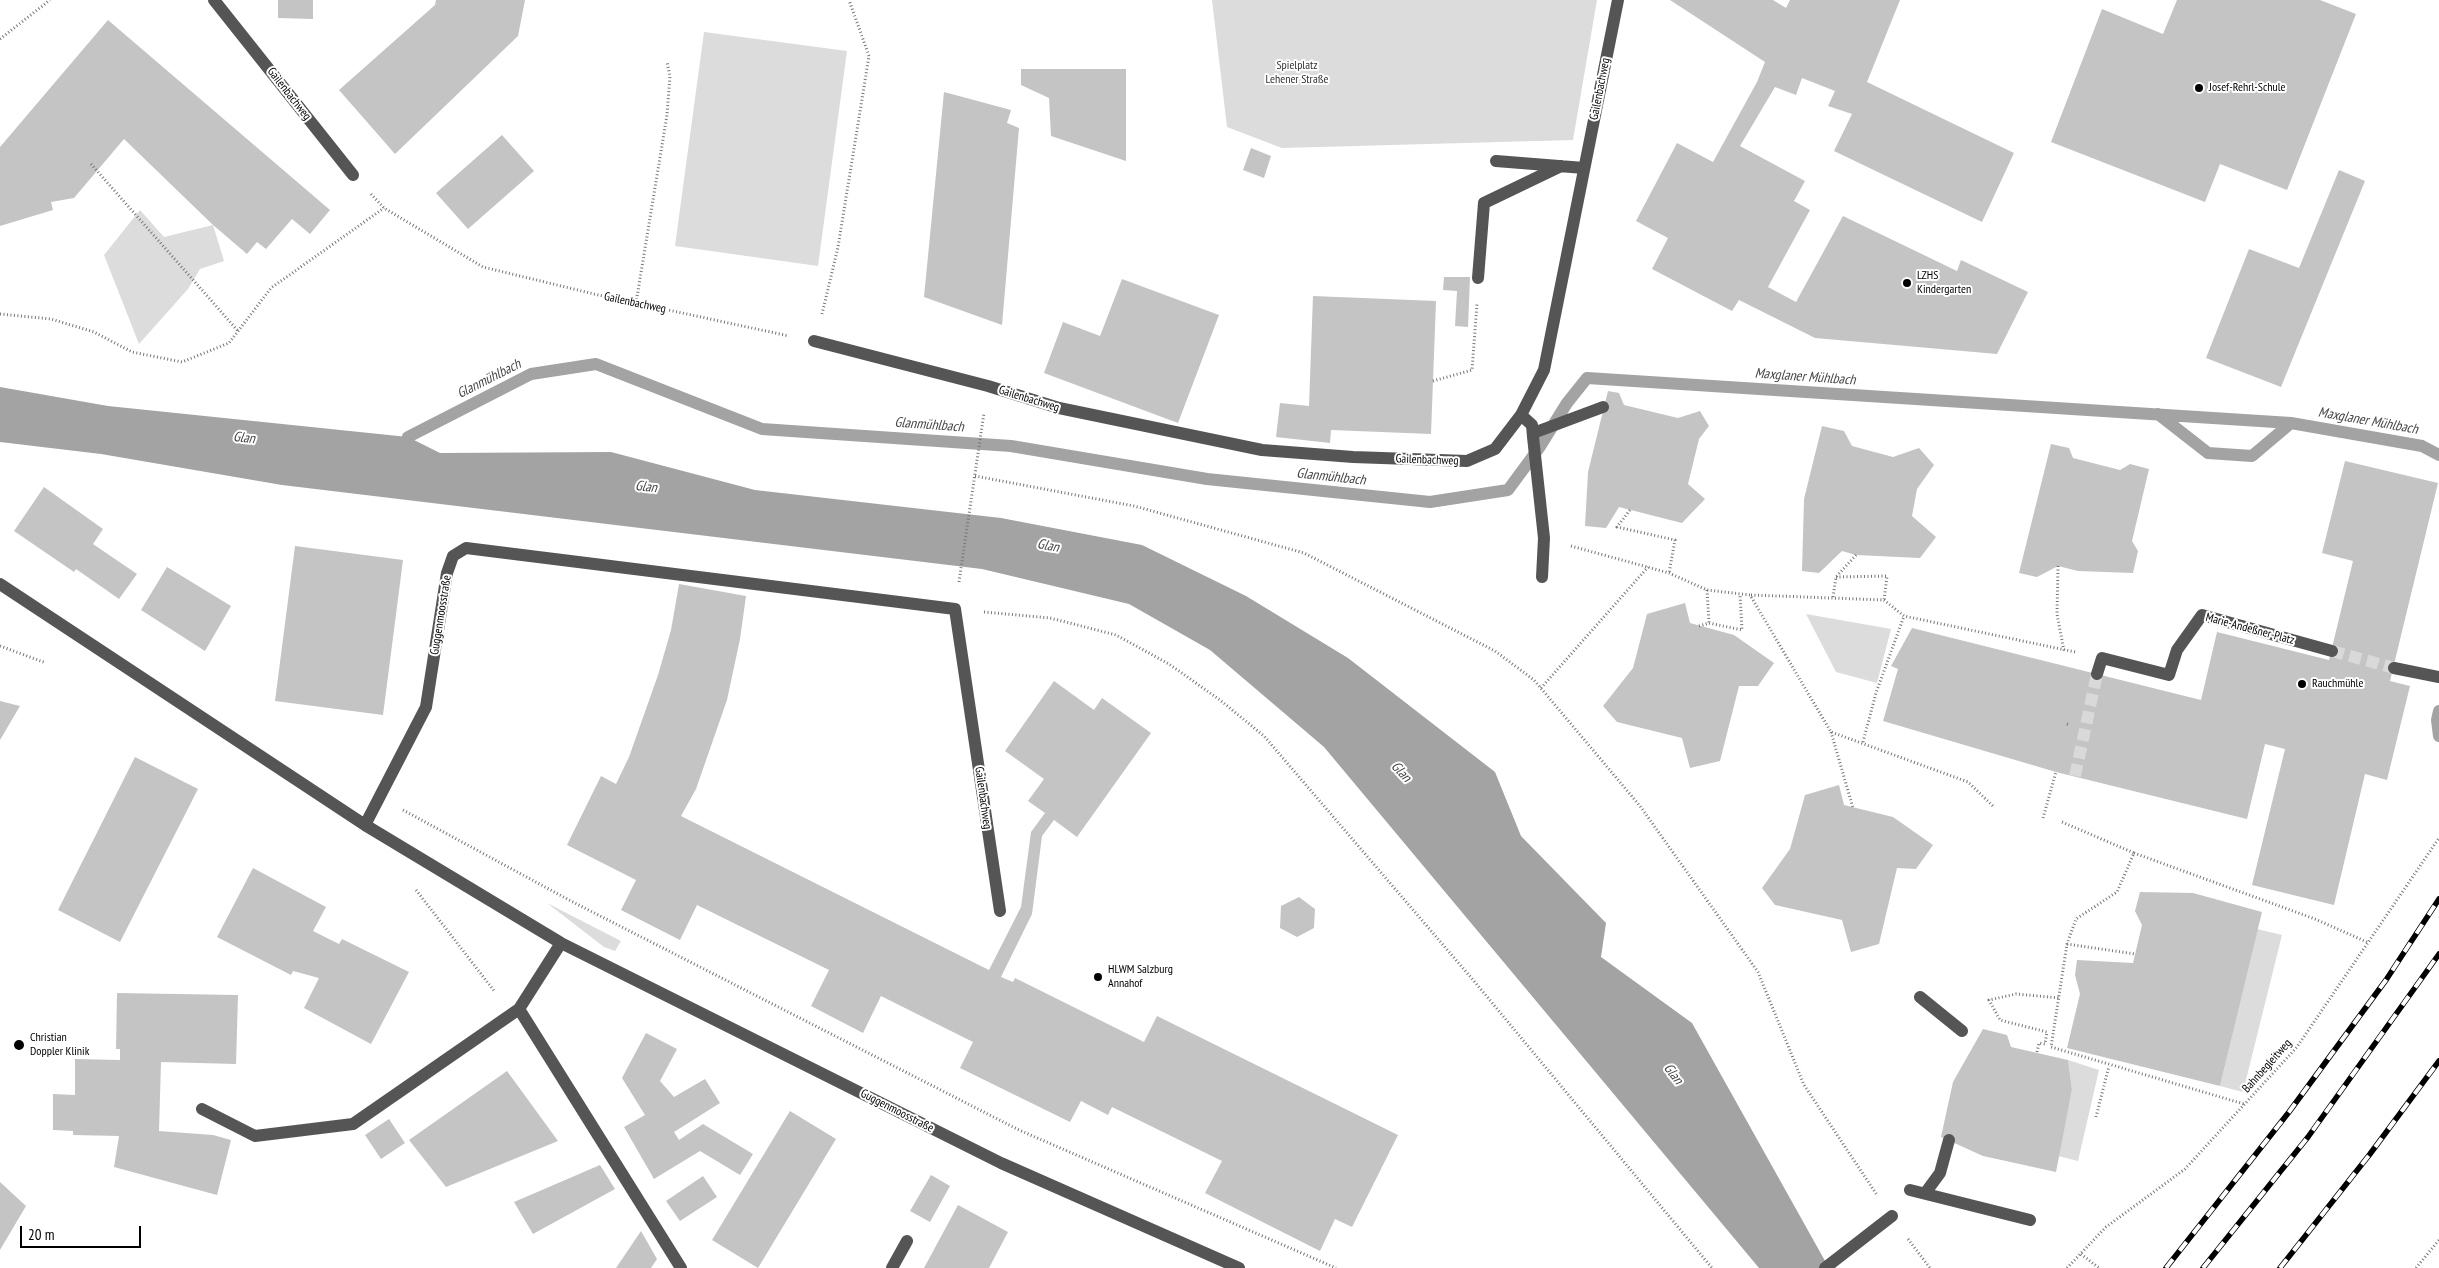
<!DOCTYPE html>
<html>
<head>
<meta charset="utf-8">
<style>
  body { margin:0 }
  #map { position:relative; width:2439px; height:1268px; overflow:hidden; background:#fff; font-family:"PT Sans Narrow",sans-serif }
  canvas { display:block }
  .scale { position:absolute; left:20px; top:1226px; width:121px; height:22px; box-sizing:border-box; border:2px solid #000; border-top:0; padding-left:6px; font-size:15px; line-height:18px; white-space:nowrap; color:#000; -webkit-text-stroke:4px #fff; paint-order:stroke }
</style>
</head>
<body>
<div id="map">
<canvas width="2439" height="1268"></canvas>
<div class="scale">20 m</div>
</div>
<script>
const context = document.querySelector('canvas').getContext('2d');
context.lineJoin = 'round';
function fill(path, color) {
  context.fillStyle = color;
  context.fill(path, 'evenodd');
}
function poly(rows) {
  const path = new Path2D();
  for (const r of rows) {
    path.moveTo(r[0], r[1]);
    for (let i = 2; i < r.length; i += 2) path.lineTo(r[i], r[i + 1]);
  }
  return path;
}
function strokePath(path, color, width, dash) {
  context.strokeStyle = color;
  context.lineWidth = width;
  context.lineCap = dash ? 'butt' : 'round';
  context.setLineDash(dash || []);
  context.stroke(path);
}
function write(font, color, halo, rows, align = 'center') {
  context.font = font + ' "PT Sans Narrow",sans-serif';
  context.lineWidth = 4;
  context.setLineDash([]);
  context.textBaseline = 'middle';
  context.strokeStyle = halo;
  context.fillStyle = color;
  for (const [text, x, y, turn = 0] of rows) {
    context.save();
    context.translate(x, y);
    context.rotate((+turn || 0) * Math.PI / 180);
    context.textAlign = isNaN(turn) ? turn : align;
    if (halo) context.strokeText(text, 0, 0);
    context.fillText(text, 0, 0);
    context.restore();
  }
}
const green = poly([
  [1212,0,1597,0,1573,140,1282,148,1227,127],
  [704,32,847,51,818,266,675,246],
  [140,210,164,237,213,225,224,261,200,269,188,289,139,344,104,255],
  [1806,614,1891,629,1877,683,1836,672],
  [547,903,621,941,615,951,604,947],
  [2257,929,2282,935,2243,1092,2220,1086],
  [2068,1060,2099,1070,2078,1161,2058,1156,2072,1089]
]);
const water = poly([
  [0,387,108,406,408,437,440,453,611,452,755,490,1001,518,1142,545,1246,596,1348,658,1495,772,1521,836,1606,923,1601,957,1692,1023,1829,1268,1759,1268,1324,747,1210,650,1129,604,982,569,282,485,101,454,0,442]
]);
const stream = poly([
  [2158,414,2208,453,2252,456,2291,423],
  [410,454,408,437,531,374,596,364,762,429,1011,446,1207,479,1430,502,1508,490,1539,448,1567,403,1587,378,2291,423,2422,446,2439,455],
  [2439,711,2437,720,2439,736]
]);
const building = poly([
  [278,0,313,0,313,19,278,18],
  [436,0,525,0,518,36,395,154,339,90,435,5],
  [1670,0,1773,0,1786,8,1790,0,1900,0,1867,82,2014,153,1982,222,1834,151,1852,114,1828,106,1835,91,1802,78,1796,95,1775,87,1740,146,1805,181,1794,201,1810,210,1768,287,1796,302,1843,216,1957,271,1961,260,2028,292,1997,354,1815,338,1739,300,1732,311,1652,269,1668,238,1636,221,1677,143,1713,162,1757,82,1765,62],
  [2177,0,2320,0,2356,14,2287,190,2220,164,2205,202,2051,142,2102,9,2163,34],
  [108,20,330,210,310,234,292,219,266,249,257,242,247,254,213,225,124,139,74,198,51,202,53,210,0,226,0,147],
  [1021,69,1126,69,1126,161,1051,136,1049,98,1021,85],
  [944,92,1011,110,1007,123,1019,128,1002,325,924,297],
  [502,135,534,171,468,229,436,193],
  [1251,148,1271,156,1264,178,1243,170],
  [2339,170,2365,181,2281,387,2206,358,2249,249,2299,268],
  [1444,277,1470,277,1468,327,1455,326,1457,291,1443,290],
  [1122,279,1219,315,1178,423,1044,373,1063,322,1100,336],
  [1313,296,1436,301,1431,434,1331,430,1330,443,1276,437,1280,403,1309,406],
  [1608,391,1619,393,1624,405,1678,418,1700,411,1709,426,1699,439,1688,484,1705,499,1682,523,1619,507,1606,528,1585,526,1588,472],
  [1822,426,1844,431,1852,446,1893,457,1919,448,1934,465,1917,489,1912,516,1936,537,1920,558,1856,555,1842,551,1819,573,1802,571,1804,499],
  [2051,444,2069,448,2073,458,2120,470,2130,464,2149,469,2132,541,2138,551,2133,573,2078,571,2058,566,2037,577,2019,573],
  [2345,461,2438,483,2390,681,2410,686,2387,780,2365,774,2334,905,2252,885,2285,749,2265,744,2247,819,2056,772,1883,721,1898,669,1891,666,1912,628,2201,700,2217,632,2329,660,2353,561,2322,553],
  [44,487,103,529,93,544,137,574,119,599,76,569,74,572,14,531],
  [295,546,403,560,383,715,275,701],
  [167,567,231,606,205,651,141,610],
  [679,584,746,596,740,639,727,700,696,789,681,816,989,970,1021,907,1031,832,1045,813,1028,801,1044,779,1005,751,1054,681,1094,710,1102,698,1151,733,1077,837,1054,820,1042,836,1032,914,1001,977,1013,982,1015,978,1144,1042,1157,1016,1398,1135,1352,1227,1335,1219,1320,1251,1205,1193,1222,1161,1112,1107,1108,1115,1081,1101,1070,1122,960,1068,973,1042,881,996,863,1033,811,1006,829,970,697,905,680,940,621,910,636,880,567,845,601,776,616,784,629,757,658,675,671,630],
  [1685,603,1690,623,1734,635,1774,663,1758,686,1739,686,1720,761,1690,768,1682,738,1617,722,1603,706,1633,668,1647,614],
  [0,701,20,706,0,740],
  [135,757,198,789,120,942,58,910],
  [1839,785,1844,805,1893,817,1933,845,1916,869,1897,868,1879,944,1851,952,1842,920,1775,905,1762,888,1790,849,1805,795],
  [253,868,326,907,313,931,339,944,342,939,409,972,371,1044,304,1008,319,978,293,971,291,975,217,937],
  [2140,892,2193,893,2262,912,2220,1086,2067,1048,2080,994,2075,975,2077,960,2133,963,2142,925,2135,911],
  [1299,897,1315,909,1314,928,1297,937,1280,928,1281,906],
  [117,993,238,995,236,1064,161,1062,159,1131,213,1135,231,1140,217,1195,114,1167,119,1136,73,1135,73,1131,53,1130,53,1094,75,1095,75,1059,120,1060,120,1049,116,1049],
  [1983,1029,2007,1035,2011,1047,2068,1060,2072,1089,2056,1172,1983,1156,1941,1137,1953,1082],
  [646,1033,677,1049,660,1081,674,1097,705,1079,720,1103,674,1132,679,1140,703,1124,753,1154,740,1175,700,1151,654,1179,624,1127,645,1115,622,1078],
  [507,1071,558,1141,446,1187,409,1140],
  [790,1111,836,1139,758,1268,712,1240],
  [389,1119,405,1143,381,1159,365,1135],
  [600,1165,615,1189,533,1234,514,1202],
  [931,1175,950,1186,930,1222,910,1211],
  [703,1176,717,1197,680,1221,666,1201],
  [0,1182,26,1206,0,1250],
  [958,1205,1008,1232,989,1268,924,1268],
  [641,1231,657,1259,651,1268,616,1268]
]);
const minorTunnel = poly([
  [2332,651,2394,668],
  [2075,776,2097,674]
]);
const path = poly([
  [0,39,50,0],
  [91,164,238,331],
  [371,194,384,208,483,267,594,294,789,336],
  [636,303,667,115,670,76,667,62],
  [0,314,51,319,94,332,132,352,182,362,229,343,271,288,384,208],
  [822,314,838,247,869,56,849,0],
  [1433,381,1472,370,1477,304],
  [975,476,1134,506,1304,553,1495,651,1534,680,1640,806,1758,972,1804,1085,1877,1195],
  [1630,510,1617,527,1675,540,1669,573],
  [1571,546,1669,573,1707,590,1750,595,1831,732,1968,782,1994,807],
  [2058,566,2057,614,2064,651],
  [1836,577,1887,576,1884,600],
  [959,582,984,413],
  [1707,590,1709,623],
  [1751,595,1884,600,1904,616,2075,652],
  [1833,597,1836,577,1856,555],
  [984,612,1050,618,1116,635,1169,664,1220,700,1264,736,1474,981,1712,1268],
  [1699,626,1709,623,1742,630,1740,594],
  [0,646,46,663],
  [1541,688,1648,567],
  [2067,724,2070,725],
  [1831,732,1853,808],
  [1863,742,1876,693,1904,616],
  [403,810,569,900,1019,1130,1336,1268],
  [2043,818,2056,772],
  [2062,822,2134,853,2117,892,2076,919,2067,944,2051,1047,2244,1104],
  [2134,853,2315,919,2369,943],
  [416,890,495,992],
  [2067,944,2135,954],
  [2037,1052,2039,1043,2045,1044,2047,1032,2000,1020,1989,1000,2016,994,2060,998],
  [2096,1117,2109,1066],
  [1908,1239,1930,1268],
  [2081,1254,2099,1268],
  [2067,1268,2106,1227,2185,1169,2297,1047,2439,838],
  [2416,1268,2439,1240]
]);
const minor = poly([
  [214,0,353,175],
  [1496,161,1584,168],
  [1478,278,1484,203,1561,166],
  [814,341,988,386,1059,408,1262,450,1353,457,1467,461,1495,449,1521,415,1544,370,1618,0],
  [1521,415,1532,425,1533,437,1544,538,1542,577],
  [1536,432,1603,407],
  [0,584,365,825,561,943,1001,1163,1239,1268],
  [2394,668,2439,677],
  [2097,674,2102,658,2169,675,2177,650,2202,615,2332,651],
  [365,825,426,707,447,573,453,556,466,548,955,609,1000,911],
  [561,943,519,1009,681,1268],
  [1920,997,1962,1031],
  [202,1109,255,1136,353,1124,519,1009],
  [1910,1190,2030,1220],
  [1926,1192,1940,1173,1949,1140],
  [892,1268,907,1241],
  [1825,1268,1892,1216]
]);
const rail = poly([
  [2166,1268,2289,1112,2386,980,2439,899],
  [2203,1268,2308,1137,2439,954],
  [2280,1268,2370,1154,2439,1061]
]);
const markers = [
  [2199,88,5,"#000"],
  [1907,283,5,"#000"],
  [2302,684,5,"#000"],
  [1098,977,5,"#000"],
  [19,1045,6,"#000"]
];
const parkNames = [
  ["Spielplatz",1297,66],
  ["Lehener Straße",1297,80]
];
const poiNames = [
  ["Josef-Rehrl-Schule",2209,88],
  ["LZHS",1917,276],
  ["Kindergarten",1917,290],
  ["Rauchmühle",2312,684],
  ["HLWM Salzburg",1108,970],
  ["Annahof",1108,984],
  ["Christian",30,1038],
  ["Doppler Klinik",30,1052]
];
const streetNames = [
  ["Gailenbachweg",1600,89,-79],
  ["Gailenbachweg",289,94,52],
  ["Gailenbachweg",635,303,12],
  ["Gailenbachweg",1029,399,17],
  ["Gailenbachweg",1427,460,2],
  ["Guggenmoosstraße",441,615,-81],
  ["Marie-Andeßner-Platz",2250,629,15],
  ["Gailenbachweg",983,798,82],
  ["Bahnbegleitweg",2267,1066,-48],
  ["Guggenmoosstraße",897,1111,27]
];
const waterNames = [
  ["Maxglaner Mühlbach",1805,377,4],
  ["Glanmühlbach",489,379,-27],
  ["Maxglaner Mühlbach",2368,421,10],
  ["Glanmühlbach",929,425,4],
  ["Glan",244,438,7],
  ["Glanmühlbach",1331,477,6],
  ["Glan",646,487,7],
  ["Glan",1048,546,11],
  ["Glan",1401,772,47],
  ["Glan",1673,1074,53]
];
fill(green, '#dcdcdc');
fill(water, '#a3a3a3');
strokePath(stream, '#a3a3a3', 12);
fill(building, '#c4c4c4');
strokePath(minorTunnel, '#d9d9d9', 12, [12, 6]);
strokePath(path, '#777', 3, [1, 2.5]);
strokePath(minor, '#555', 12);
strokePath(rail, '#000', 5.5);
strokePath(rail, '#fff', 4, [11]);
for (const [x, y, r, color] of markers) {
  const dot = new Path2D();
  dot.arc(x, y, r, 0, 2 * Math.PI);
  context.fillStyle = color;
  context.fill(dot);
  strokePath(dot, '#fff', 2);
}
write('12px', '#333', '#fff', parkNames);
write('12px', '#000', '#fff', poiNames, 'left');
write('12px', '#000', '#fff', streetNames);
write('italic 14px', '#444', '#fff', waterNames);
</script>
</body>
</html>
